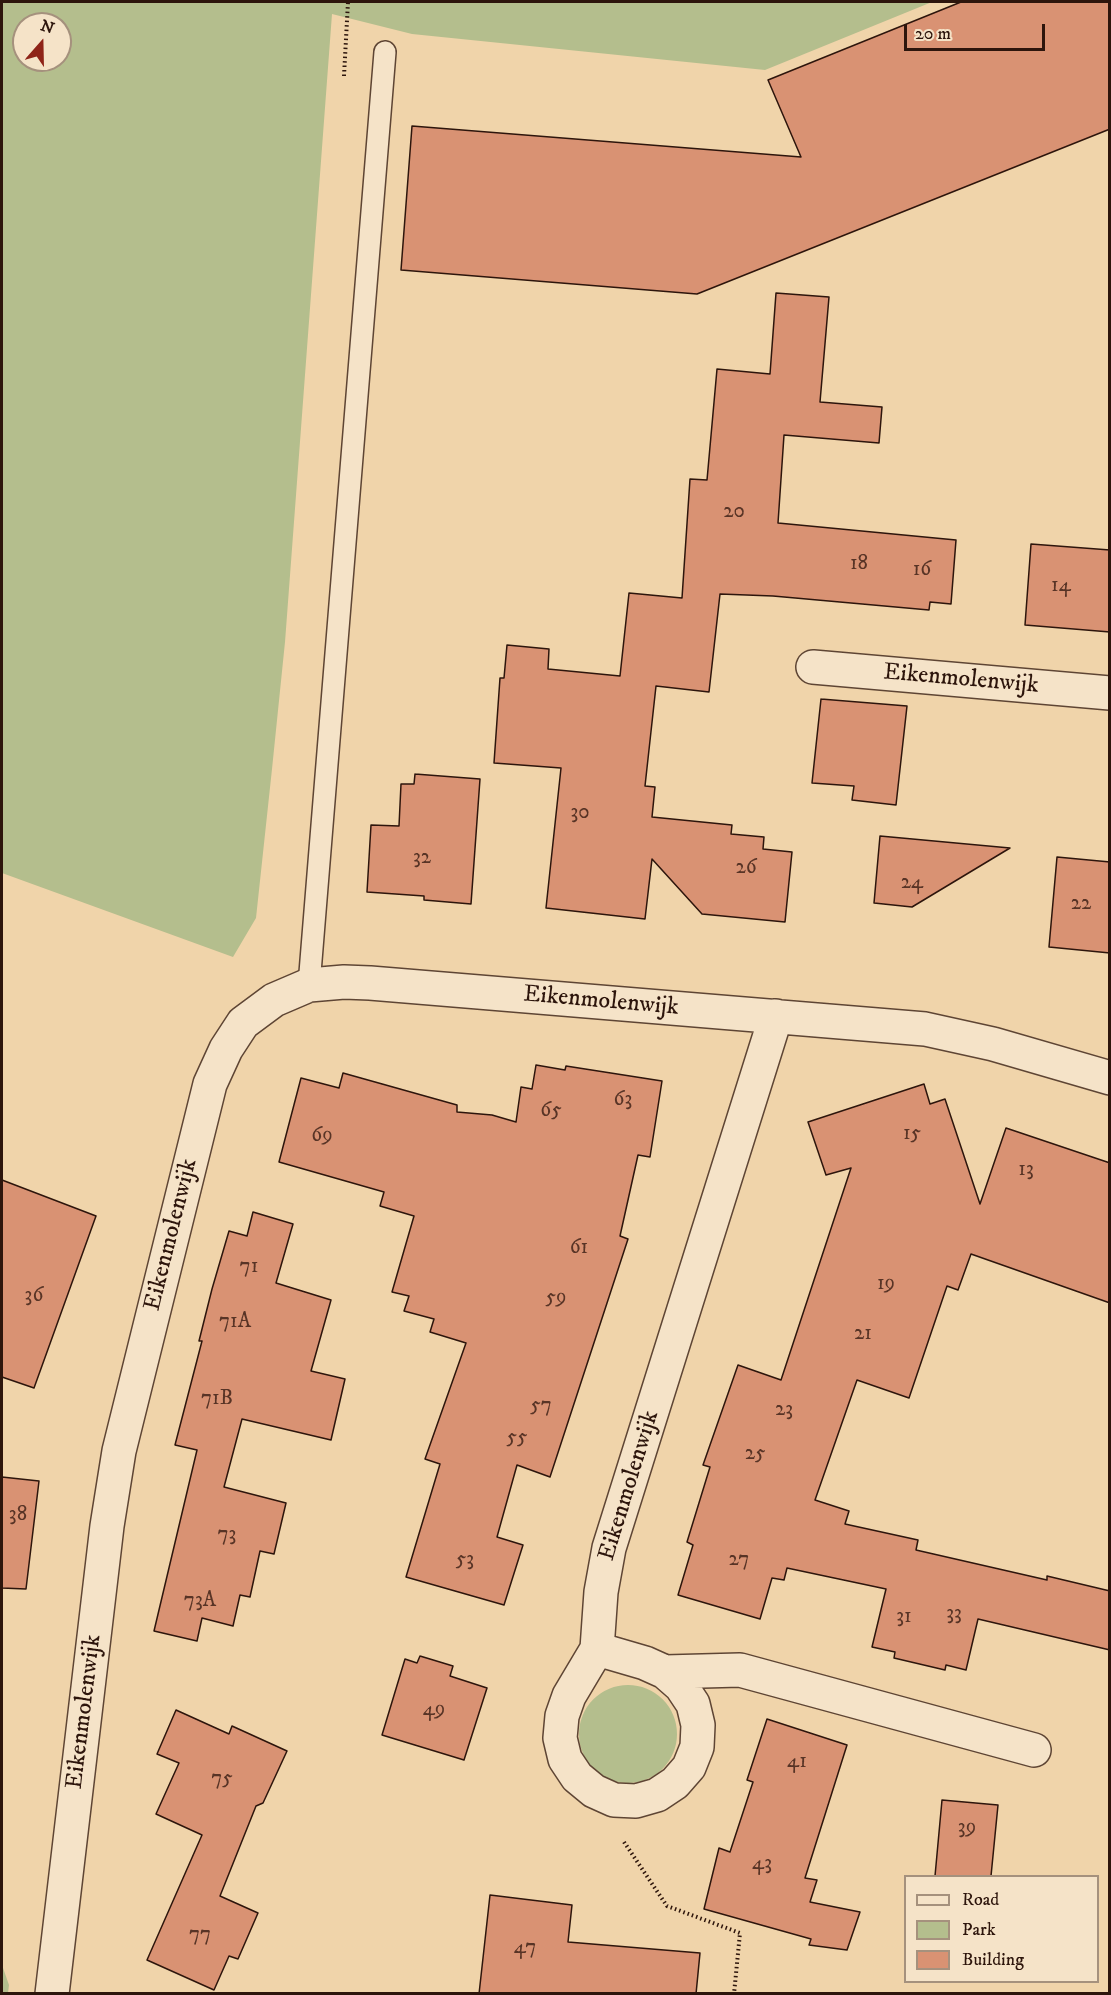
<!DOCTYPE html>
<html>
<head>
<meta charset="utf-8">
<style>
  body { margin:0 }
  #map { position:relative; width:1111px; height:1995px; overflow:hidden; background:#f0d4aa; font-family:"IM FELL DW Pica",serif }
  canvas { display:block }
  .frame { position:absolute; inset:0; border:3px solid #2d150c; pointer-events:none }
  .legend { position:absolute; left:904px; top:1875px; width:195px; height:108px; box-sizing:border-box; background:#f5e3c8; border:2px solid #a5917d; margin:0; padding:8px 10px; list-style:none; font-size:18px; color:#2d150c }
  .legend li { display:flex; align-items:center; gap:12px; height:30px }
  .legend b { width:30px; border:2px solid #a5917d }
  .north { position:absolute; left:12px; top:12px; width:60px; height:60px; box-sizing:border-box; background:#f5e3c8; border:2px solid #a5917d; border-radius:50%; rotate:20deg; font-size:16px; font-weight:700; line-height:24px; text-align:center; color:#2d150c }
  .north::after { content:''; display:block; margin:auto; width:21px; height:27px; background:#8f2418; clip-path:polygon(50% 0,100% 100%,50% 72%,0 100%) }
  .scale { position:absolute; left:904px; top:24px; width:141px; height:27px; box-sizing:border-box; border:3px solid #2d150c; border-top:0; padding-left:8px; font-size:18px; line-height:21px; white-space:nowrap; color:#2d150c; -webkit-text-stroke:4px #f5e3c8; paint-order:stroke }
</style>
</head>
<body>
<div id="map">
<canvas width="1111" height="1995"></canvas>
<div class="frame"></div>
<ul class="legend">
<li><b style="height:8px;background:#f5e3c8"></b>Road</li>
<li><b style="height:16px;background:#b4be8d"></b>Park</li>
<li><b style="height:16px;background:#d99273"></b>Building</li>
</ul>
<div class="north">N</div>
<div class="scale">20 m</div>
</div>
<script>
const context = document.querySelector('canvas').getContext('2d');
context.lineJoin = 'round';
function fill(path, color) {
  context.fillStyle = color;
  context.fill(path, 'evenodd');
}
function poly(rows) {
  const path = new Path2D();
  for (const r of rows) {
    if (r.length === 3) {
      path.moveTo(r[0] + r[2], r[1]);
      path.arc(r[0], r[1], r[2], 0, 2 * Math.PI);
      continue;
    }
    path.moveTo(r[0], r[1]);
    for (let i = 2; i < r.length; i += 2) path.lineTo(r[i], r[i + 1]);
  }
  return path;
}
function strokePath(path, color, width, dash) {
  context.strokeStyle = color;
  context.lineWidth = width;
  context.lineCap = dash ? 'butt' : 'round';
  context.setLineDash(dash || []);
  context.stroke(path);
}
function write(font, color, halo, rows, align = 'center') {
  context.font = font + ' "IM FELL DW Pica",serif';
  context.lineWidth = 4.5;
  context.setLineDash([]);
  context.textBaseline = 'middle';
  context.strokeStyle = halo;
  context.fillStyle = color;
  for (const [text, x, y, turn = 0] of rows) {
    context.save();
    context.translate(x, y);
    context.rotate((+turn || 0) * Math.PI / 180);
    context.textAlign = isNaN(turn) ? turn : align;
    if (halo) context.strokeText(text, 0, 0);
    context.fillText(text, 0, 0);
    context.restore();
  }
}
const green = poly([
  [2,2,932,2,765,70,412,34,332,14,285,642,272,769,256,918,233,957,2,873],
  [24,24,60,24,60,60,24,60],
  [628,1734,49],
  [2,1965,9,1985,8,1993,2,1993]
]);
const building = poly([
  [961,2,1110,2,1110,129,697,294,401,270,412,126,801,157,768,80,961,2],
  [776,293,829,297,820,402,882,407,879,443,784,435,778,523,956,540,951,604,930,602,929,610,773,596,720,594,709,692,656,686,645,786,655,787,652,817,732,825,731,834,764,837,763,849,792,852,785,922,702,914,652,859,645,919,546,908,561,768,494,763,500,678,504,678,507,645,549,649,548,669,620,676,629,593,682,598,690,479,707,480,717,369,770,374,776,293],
  [1031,544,1110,550,1110,632,1025,625,1031,544],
  [821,699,907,706,896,805,852,800,854,786,812,783,821,699],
  [415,774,480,779,471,904,424,900,424,896,367,892,371,825,399,826,401,784,414,784,415,774],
  [880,836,1010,848,912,907,874,903,880,836],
  [1057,857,1110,862,1110,953,1049,947,1057,857],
  [536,1065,565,1070,566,1066,662,1081,650,1157,638,1155,620,1236,628,1239,550,1477,517,1465,497,1537,523,1545,504,1605,406,1577,440,1464,425,1459,466,1343,430,1332,434,1319,404,1311,409,1296,392,1292,414,1216,380,1206,384,1192,279,1162,301,1078,339,1088,343,1073,457,1105,457,1112,492,1115,516,1122,521,1087,532,1089,536,1065],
  [924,1084,930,1104,945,1099,980,1204,1006,1128,1110,1163,1110,1303,971,1254,958,1290,947,1286,909,1398,857,1380,815,1500,849,1511,845,1524,918,1540,916,1550,1047,1580,1047,1576,1110,1591,1110,1650,978,1619,966,1670,946,1665,945,1670,894,1658,895,1652,872,1647,886,1589,787,1568,784,1580,772,1578,760,1619,678,1595,693,1545,687,1542,710,1467,703,1465,738,1365,781,1380,851,1168,826,1175,808,1122,924,1084],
  [2,1180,96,1216,34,1388,2,1377,2,1180],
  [253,1212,293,1224,276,1283,331,1300,311,1371,345,1379,331,1440,242,1419,224,1487,286,1503,274,1554,260,1551,250,1597,240,1595,233,1626,202,1618,197,1641,154,1631,197,1450,175,1445,202,1341,199,1341,212,1289,229,1231,247,1236,253,1212],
  [2,1477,39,1481,26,1589,2,1588,2,1477],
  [420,1656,453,1666,450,1676,487,1688,464,1760,382,1735,405,1659,417,1663,420,1656],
  [176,1710,229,1734,232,1726,287,1751,263,1803,256,1806,220,1896,258,1913,238,1959,229,1956,214,1990,147,1960,202,1835,156,1814,179,1763,157,1754,176,1710],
  [767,1719,847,1745,805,1878,817,1880,810,1902,860,1912,847,1950,809,1945,811,1939,704,1909,719,1848,730,1852,753,1782,747,1780,767,1719],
  [942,1800,998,1805,991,1876,935,1876,942,1800],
  [490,1895,572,1905,568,1942,700,1953,696,1994,479,1994,490,1895]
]);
const path = poly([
  [344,76,348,2],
  [624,1842,667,1906,740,1933,734,1994]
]);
const service = poly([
  [309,985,385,52]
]);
const minor = poly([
  [813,667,1110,693],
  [597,1649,601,1592,609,1548,776,1016],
  [597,1649,645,1663,665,1672,681,1686,693,1704,698,1725,697,1747,689,1767,675,1783,657,1795,636,1801,614,1800,594,1791,577,1777,565,1759,560,1738,562,1716,569,1696,597,1649],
  [665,1672,740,1670,1034,1750],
  [52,1994,107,1526,119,1451,210,1084,226,1049,243,1023,274,1000,309,985,344,982,370,983,925,1029,993,1044,1110,1078]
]);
const numberNames = [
  ["20",734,513],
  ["18",859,565],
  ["16",922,571],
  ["14",1061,587],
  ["30",580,814],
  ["32",422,859],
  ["26",746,869],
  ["24",912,884],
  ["22",1081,905],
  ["63",623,1101],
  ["65",551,1112],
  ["15",912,1135],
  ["69",322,1137],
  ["13",1026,1171],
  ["61",579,1249],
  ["71",249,1268],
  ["19",886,1285],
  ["36",34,1297],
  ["59",556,1299],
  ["71A",235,1323],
  ["21",863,1335],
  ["71B",217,1400],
  ["57",541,1407],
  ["23",784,1411],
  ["55",517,1439],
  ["25",755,1455],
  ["38",18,1516],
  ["73",227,1536],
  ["53",465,1561],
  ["27",739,1561],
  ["73A",200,1602],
  ["33",954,1615],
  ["31",904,1618],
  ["49",434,1711],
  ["41",797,1763],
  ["75",222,1780],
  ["39",967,1829],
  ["43",762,1865],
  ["77",200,1936],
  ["47",525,1949]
];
const streetNames = [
  ["Eikenmolenwijk",961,680,5],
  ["Eikenmolenwijk",601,1002,5],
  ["Eikenmolenwijk",172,1235,-76],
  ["Eikenmolenwijk",630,1486,-73],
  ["Eikenmolenwijk",85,1712,-83]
];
fill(green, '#b4be8d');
fill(building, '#d99273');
strokePath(building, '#2d150c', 1.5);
strokePath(service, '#5e4534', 24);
strokePath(minor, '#5e4534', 36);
strokePath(path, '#2d150c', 4, [1.5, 3]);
strokePath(service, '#f5e3c8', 21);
strokePath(minor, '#f5e3c8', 33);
write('21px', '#583426', null, numberNames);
write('24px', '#2d150c', '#f5e3c8', streetNames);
</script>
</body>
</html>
